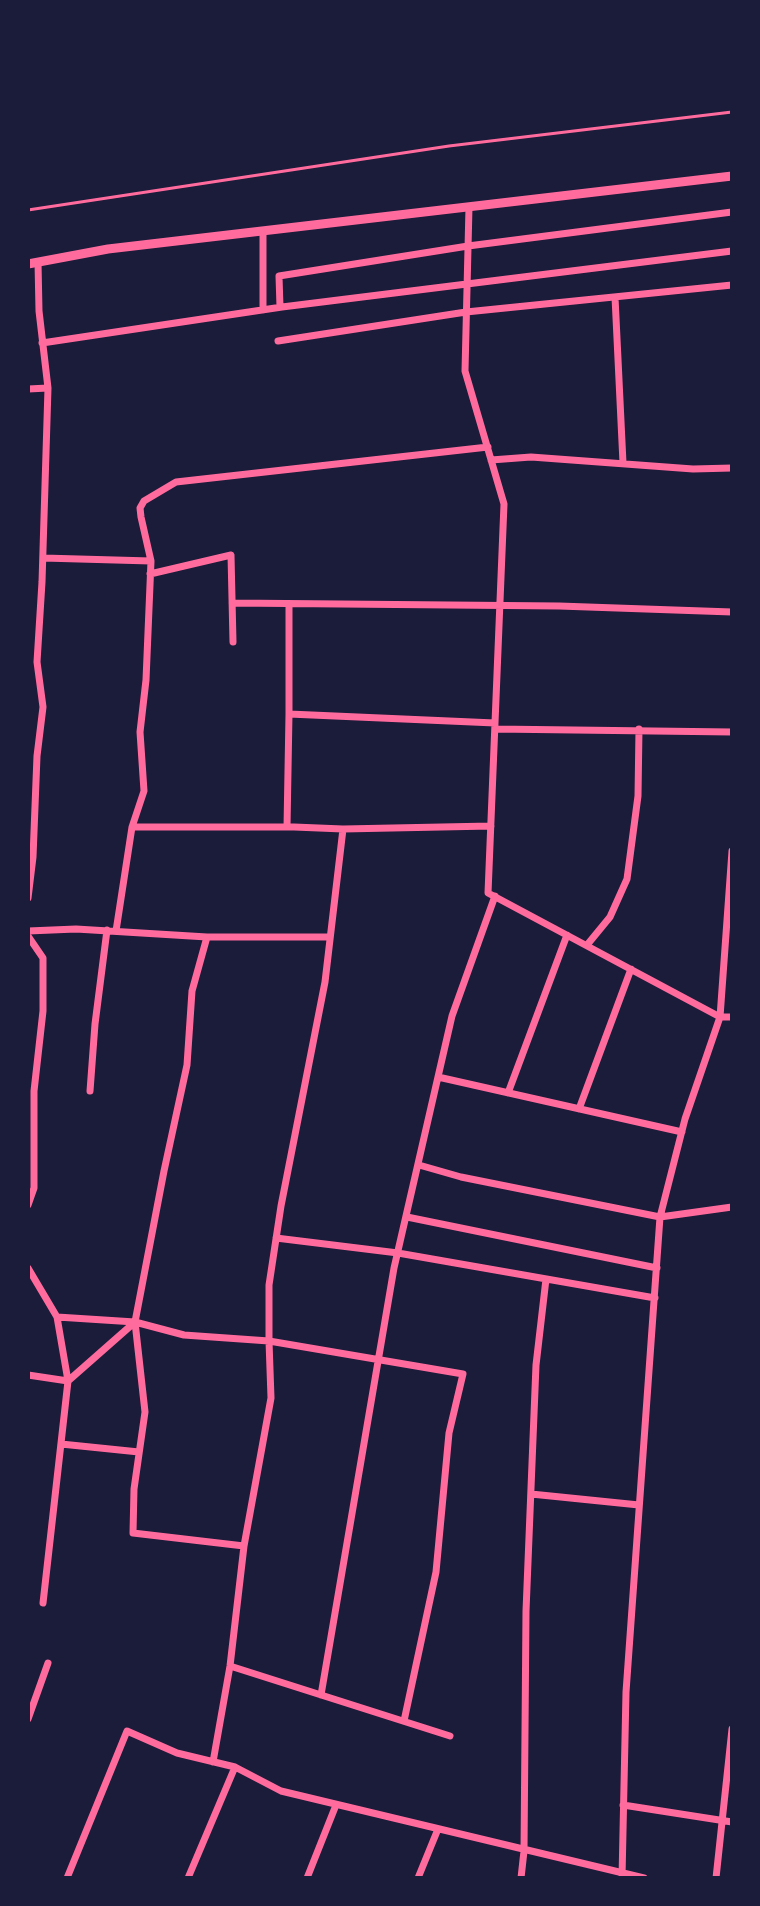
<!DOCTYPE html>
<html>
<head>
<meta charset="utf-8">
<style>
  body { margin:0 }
  #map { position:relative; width:760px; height:1906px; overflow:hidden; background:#1b1b3a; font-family:Merriweather,serif }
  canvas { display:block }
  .frame { position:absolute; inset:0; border:30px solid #1b1b3a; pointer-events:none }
</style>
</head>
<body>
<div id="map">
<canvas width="760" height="1906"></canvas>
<div class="frame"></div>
</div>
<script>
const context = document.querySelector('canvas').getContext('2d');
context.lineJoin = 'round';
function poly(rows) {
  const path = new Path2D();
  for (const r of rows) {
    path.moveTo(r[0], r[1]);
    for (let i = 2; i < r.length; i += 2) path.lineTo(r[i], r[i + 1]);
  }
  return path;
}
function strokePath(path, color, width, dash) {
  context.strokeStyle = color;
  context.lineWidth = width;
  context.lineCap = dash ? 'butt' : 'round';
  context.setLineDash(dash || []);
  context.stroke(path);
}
const service = poly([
  [28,210,449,146,732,112]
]);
const minor = poly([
  [469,207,465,371,504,504,488,893,720,1017,732,1017],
  [263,231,263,310],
  [615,297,623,463],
  [280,307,279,276,468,246,732,212],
  [278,341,466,312,732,285],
  [42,343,282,307,732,251],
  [28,389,48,388],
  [491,460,531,457,693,469,732,468],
  [43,558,151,561],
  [150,574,231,555,233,642],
  [232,603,559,606,732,612],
  [289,604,289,714,495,723],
  [495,729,732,732],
  [132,827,144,791,140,732,146,680,151,561,141,517,140,508,144,501,176,482,488,447],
  [287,827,289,714],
  [28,898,33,857,37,756,43,707,37,662,42,582,48,388,39,311,38,262],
  [28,931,76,929,207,937,330,937],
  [116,931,132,827,294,827,343,829,491,826],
  [28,936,43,958,43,1011,34,1091,34,1188,28,1205],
  [207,937,192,991,187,1065,164,1171,135,1322,184,1335,269,1341,269,1285,281,1206,325,982,343,829],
  [587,945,610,917,627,879,638,796,639,729],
  [438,1077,682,1132],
  [90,1091,95,1024,107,930],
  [508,1093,567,935],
  [579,1109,631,969],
  [419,1165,461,1177,660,1217,732,1207],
  [407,1217,657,1268],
  [276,1238,398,1253,655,1298],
  [28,1268,57,1317,135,1322],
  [135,1322,145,1412,134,1489,133,1533,244,1546],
  [28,1375,68,1381],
  [68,1381,135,1322],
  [61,1444,139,1452],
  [531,1494,639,1505],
  [43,1603,68,1381,57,1317],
  [230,1666,450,1736],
  [321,1695,394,1268,452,1016,495,896],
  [28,1719,48,1663],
  [213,1762,230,1666,244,1546,271,1398,269,1341,463,1374,449,1433,436,1572,404,1721],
  [623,1805,732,1822],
  [67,1878,127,1731,177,1753,235,1767,281,1791,644,1878],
  [188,1878,235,1767],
  [307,1878,336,1805],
  [418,1878,438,1829],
  [521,1878,524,1851,526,1611,536,1365,546,1279],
  [622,1878,626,1692,660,1217,685,1119,720,1017,732,851],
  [716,1878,732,1729]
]);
const tertiary = poly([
  [28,264,108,249,732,176]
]);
strokePath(service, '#ff6b9d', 3);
strokePath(minor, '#ff6b9d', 7);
strokePath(tertiary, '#ff6b9d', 9);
</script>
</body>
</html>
